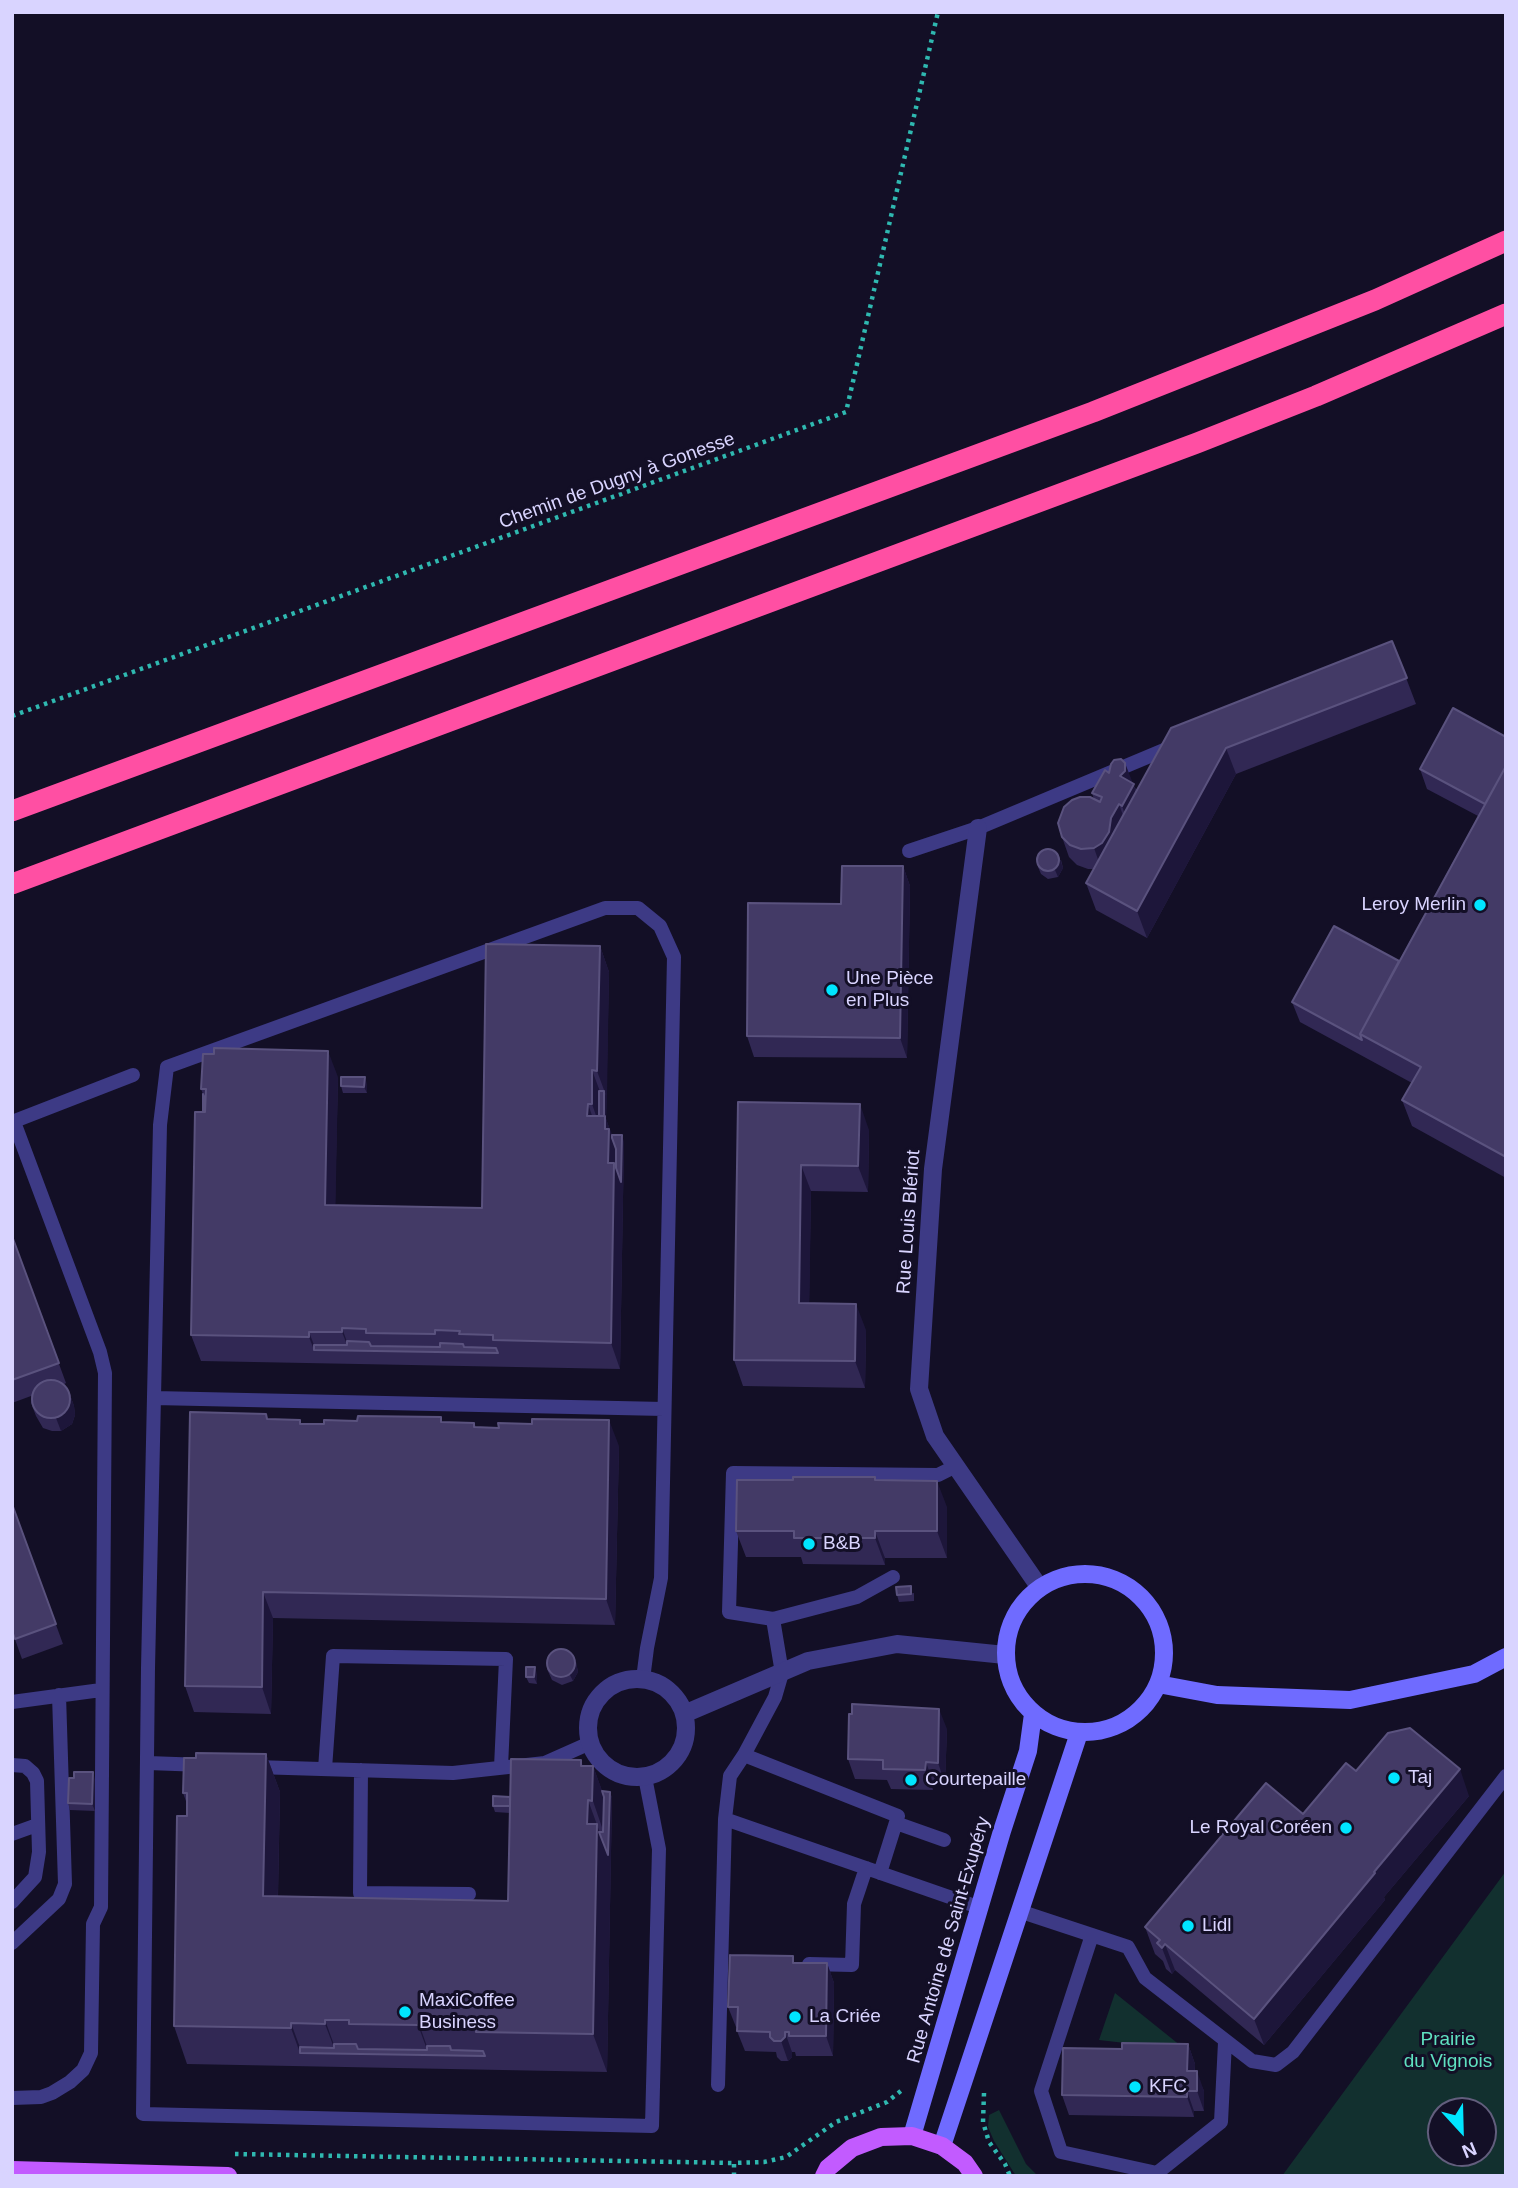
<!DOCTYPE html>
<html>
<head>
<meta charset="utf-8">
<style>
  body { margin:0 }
  #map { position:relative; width:1518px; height:2188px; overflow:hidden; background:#130f26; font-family:Arial,sans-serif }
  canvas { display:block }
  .frame { position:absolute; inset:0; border:14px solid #d9d4ff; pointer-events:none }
  .north { position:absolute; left:1427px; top:2097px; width:70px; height:70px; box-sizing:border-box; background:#130f26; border:2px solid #625e7d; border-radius:50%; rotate:158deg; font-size:19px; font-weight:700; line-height:28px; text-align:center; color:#d9d4ff }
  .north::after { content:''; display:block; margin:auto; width:24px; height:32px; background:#00e5ff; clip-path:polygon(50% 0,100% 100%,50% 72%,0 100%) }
</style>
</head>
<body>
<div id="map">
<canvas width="1518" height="2188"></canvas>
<div class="frame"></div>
<div class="north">N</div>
</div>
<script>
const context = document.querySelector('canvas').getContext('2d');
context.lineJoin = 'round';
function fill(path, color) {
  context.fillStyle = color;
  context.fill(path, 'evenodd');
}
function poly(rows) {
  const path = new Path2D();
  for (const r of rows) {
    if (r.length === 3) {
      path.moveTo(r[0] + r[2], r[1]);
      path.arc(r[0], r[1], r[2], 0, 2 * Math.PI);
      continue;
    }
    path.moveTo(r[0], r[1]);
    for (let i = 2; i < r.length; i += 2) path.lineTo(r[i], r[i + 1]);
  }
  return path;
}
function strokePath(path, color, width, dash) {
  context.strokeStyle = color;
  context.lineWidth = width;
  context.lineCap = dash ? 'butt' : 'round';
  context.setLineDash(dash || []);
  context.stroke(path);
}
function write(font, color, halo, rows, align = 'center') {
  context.font = font + ' Arial,sans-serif';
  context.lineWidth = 6;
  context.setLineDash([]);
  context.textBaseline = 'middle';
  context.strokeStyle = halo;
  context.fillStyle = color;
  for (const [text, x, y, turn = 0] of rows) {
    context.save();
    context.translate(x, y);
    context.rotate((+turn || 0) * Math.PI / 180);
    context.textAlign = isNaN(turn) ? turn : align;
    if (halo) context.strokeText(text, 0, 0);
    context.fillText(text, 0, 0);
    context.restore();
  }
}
const green = poly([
  [1506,1871,1506,2176,1282,2176],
  [1441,2111,1483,2111,1483,2153,1441,2153],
  [1115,1993,1186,2050,1099,2040],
  [999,2110,1026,2164,1038,2176,1016,2176,994,2141,988,2127,989,2115]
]);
const path = poly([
  [12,716,846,412,938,12],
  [984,2093,983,2122,989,2142,1005,2164,1010,2176],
  [235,2154,734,2163],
  [734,2176,734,2163,764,2162,786,2157,836,2122,887,2102,902,2090]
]);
const lane = poly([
  [909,851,978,828,1176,745],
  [12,1122,133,1075],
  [154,1398,664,1409],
  [956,1466,938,1475,733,1473,729,1612,773,1619,782,1673,775,1697,744,1755,730,1776,725,1819,981,1908],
  [773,1619,857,1597,893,1577],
  [643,1679,647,1648,661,1578,674,957,660,926,638,908,605,908,167,1067,160,1125,148,1668,143,2114,652,2126,659,1849,645,1777],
  [12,1702,101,1690],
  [744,1755,898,1816,880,1873],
  [148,1763,203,1765],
  [12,1765,25,1766,33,1773,37,1781,39,1852,35,1877,12,1902],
  [255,1767,453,1773,545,1763,590,1743],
  [325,1769,333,1656,506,1659,501,1767],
  [361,1770,360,1893,469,1894],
  [896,1823,944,1840],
  [12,1834,37,1825],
  [1019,1911,1128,1947,1145,1978,1252,2061,1276,2065,1293,2052,1506,1776],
  [1092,1935,1041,2091,1061,2152,1157,2173,1221,2122,1225,2042],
  [12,1943,59,1899,65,1884,59,1695],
  [809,1964,852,1965,854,1904,866,1868],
  [718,2085,725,1819],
  [12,2098,41,2097,52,2093,70,2082,83,2070,91,2053,93,1924,101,1907,105,1373,100,1352,14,1122]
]);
const street = poly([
  [978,828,933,1169,919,1389,935,1436,1040,1588],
  [637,1728,49],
  [684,1714,808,1661,897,1644,1005,1655]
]);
const secondary = poly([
  [1085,1653,79],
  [1158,1684,1217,1695,1350,1700,1474,1674,1506,1657],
  [912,2136,1002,1831,1028,1751,1033,1714],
  [942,2146,1079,1733]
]);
const primary = poly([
  [12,2170,228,2176],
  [824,2176,828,2168,852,2148,881,2137,912,2136,942,2146,965,2163,974,2176]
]);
const highway = poly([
  [12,811,1093,412,1375,300,1506,241],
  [12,884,1197,443,1316,396,1506,314]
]);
const wall = poly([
  [1392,641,1416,704,1236,774,1147,938,1096,910,1086,883,1094,869,1088,869,1077,865,1069,857,1062,837,1094,799,1092,793,1109,773,1132,783,1137,791],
  [1506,737,1506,1178,1412,1126,1402,1100,1412,1083,1300,1022,1292,1002,1399,961,1478,816,1427,789,1420,769],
  [1061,860,1063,868,1058,877,1048,879,1041,874,1038,867],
  [903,866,910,886,907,1058,754,1057,747,1036,841,904],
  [600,946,609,972,606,1119,612,1136,624,1142,620,1369,201,1361,191,1335,203,1112,203,1094,201,1089,338,1077,335,1205,482,1208],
  [367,1084,367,1093,343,1093,341,1086],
  [738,1102,869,1130,868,1192,811,1191,809,1303,866,1330,865,1388,743,1386,734,1360],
  [12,1236,66,1383,63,1385,69,1392,74,1406,75,1415,72,1424,61,1431,52,1431,43,1428,36,1416,31,1403,31,1396,12,1403],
  [266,1414,268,1419,301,1424,474,1423,476,1427,619,1446,615,1625,273,1618,271,1714,194,1712,185,1686],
  [876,1480,947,1507,947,1558,885,1558,885,1565,803,1564,801,1557,746,1557,736,1531],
  [12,1504,63,1644,22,1659,12,1631],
  [914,1593,914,1601,899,1602,897,1595],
  [576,1662,578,1672,573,1681,562,1685,552,1680,547,1669],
  [537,1674,537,1684,529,1683,526,1677],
  [947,1729,945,1783,933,1782,933,1790,891,1789,887,1780,855,1779,848,1759],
  [266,1754,280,1792,278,1896,508,1901,510,1813,495,1812,493,1806,510,1797,583,1766,593,1766,602,1791,610,1792,612,1798,607,2072,187,2064,174,2026,187,1816,187,1804,183,1793,196,1758],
  [1356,1771,1469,1796,1384,1897,1385,1900,1264,2045,1175,1970,1172,1974,1166,1969,1163,1961,1155,1954,1145,1927,1303,1814],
  [95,1779,95,1811,70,1810,68,1803],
  [795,1963,827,1963,834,1983,833,2056,796,2056,795,2052,792,2052,792,2057,788,2061,781,2061,777,2057,776,2052,745,2051,737,2031,738,2027,736,2027,728,2007],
  [1188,2044,1195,2064,1195,2071,1204,2091,1204,2111,1194,2111,1194,2117,1069,2115,1062,2095,1122,2049]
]);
const shadedWall = poly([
  [1226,748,1236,774,1147,938,1137,911],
  [1125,763,1141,804,1129,826,1122,806,1120,776],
  [1119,804,1126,824,1101,868,1094,848],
  [1058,853,1063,868,1058,877,1055,870],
  [903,866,910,886,907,1058,900,1038],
  [600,946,609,972,607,1098,597,1071],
  [328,1051,338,1077,335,1232,325,1205],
  [592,1070,602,1097,601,1130,592,1104],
  [365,1077,367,1084,367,1093,364,1087],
  [604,1091,607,1098,606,1119,615,1142,622,1135,624,1142,620,1369,611,1343,608,1163,604,1135],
  [588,1104,597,1130,587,1116],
  [860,1104,869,1130,868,1192,858,1166],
  [801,1165,811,1191,809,1329,799,1303],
  [856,1304,866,1330,865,1388,855,1361],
  [342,1328,350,1350,349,1350,342,1332],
  [309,1332,316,1350,314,1350,309,1337],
  [69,1392,74,1406,75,1415,72,1424,61,1431,56,1418],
  [609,1420,619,1446,615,1625,606,1599],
  [937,1481,947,1507,947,1558,937,1531],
  [875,1531,885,1558,885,1565,875,1538],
  [263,1592,273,1618,271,1714,262,1687],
  [574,1655,578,1672,573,1681,570,1675],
  [535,1667,537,1674,537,1684,534,1677],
  [939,1709,947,1729,945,1783,938,1763],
  [266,1754,280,1792,277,1934,263,1896],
  [581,1760,592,1792,593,1766,607,1804,606,1839,581,1766],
  [926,1762,933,1782,933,1790,925,1770],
  [1460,1769,1469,1796,1384,1897,1385,1900,1264,2045,1254,2019,1374,1872],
  [93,1772,95,1779,95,1811,92,1804],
  [610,1792,612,1798,607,2072,593,2034,587,1824,588,1800,608,1855],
  [1165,1944,1175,1970,1172,1974,1162,1948],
  [827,1963,834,1983,833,2056,826,2036],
  [325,2020,337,2053,336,2053,325,2024],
  [418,2021,430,2055,429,2055,418,2025],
  [291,2023,302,2053,300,2053,291,2028],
  [785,2032,792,2052,792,2057,788,2061,781,2041],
  [1188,2044,1195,2064,1194,2091,1187,2071],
  [1197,2071,1204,2091,1204,2111,1197,2091],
  [1187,2091,1194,2111,1194,2117,1187,2097]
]);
const building = poly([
  [1392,641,1407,678,1226,748,1137,911,1086,883,1171,728,1392,641],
  [1453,708,1506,737,1506,766,1485,804,1420,769,1453,708],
  [1121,759,1125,763,1125,771,1120,776,1134,784,1122,806,1119,804,1111,818,1109,832,1102,843,1094,848,1081,849,1070,845,1062,837,1058,823,1064,807,1072,800,1080,797,1090,797,1100,802,1102,797,1092,793,1105,770,1109,773,1111,764,1114,760,1121,759],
  [1506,766,1506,1157,1402,1100,1421,1067,1360,1034,1506,766],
  [1048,860,11],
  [842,866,903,866,900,1038,747,1036,748,903,841,904,842,866],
  [1334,926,1399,961,1360,1034,1362,1040,1292,1002,1334,926],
  [486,944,600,946,597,1071,592,1070,592,1104,588,1104,587,1116,605,1116,605,1129,609,1129,608,1163,614,1163,611,1343,493,1340,493,1335,459,1334,460,1331,435,1330,435,1334,366,1333,366,1329,342,1328,342,1332,309,1332,309,1337,191,1335,195,1112,205,1112,206,1089,201,1089,203,1054,214,1054,214,1048,328,1051,325,1205,482,1208,486,944],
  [341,1077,365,1077,364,1087,341,1086,341,1077],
  [599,1091,604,1091,604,1116,599,1116,599,1091],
  [203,1094,205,1099,205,1112,203,1112,203,1094],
  [738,1102,860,1104,858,1166,801,1165,799,1303,856,1304,855,1361,734,1360,738,1102],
  [612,1135,622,1135,621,1182,616,1168,616,1149,612,1138,612,1135],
  [12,1236,59,1363,12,1380,12,1236],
  [347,1341,369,1342,371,1346,440,1347,440,1343,463,1344,464,1347,496,1348,498,1353,314,1350,314,1345,347,1345,347,1341],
  [51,1399,19],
  [190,1412,266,1414,267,1419,300,1420,300,1424,324,1424,324,1420,357,1421,358,1416,441,1417,441,1422,474,1423,474,1427,499,1428,498,1423,532,1424,532,1419,609,1420,606,1599,263,1592,262,1687,185,1686,190,1412],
  [793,1477,875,1477,875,1480,937,1481,937,1531,875,1531,875,1538,794,1538,794,1531,736,1531,737,1480,793,1480,793,1477],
  [12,1504,56,1624,15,1639,12,1631,12,1504],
  [911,1586,911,1594,897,1595,896,1587,911,1586],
  [561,1663,14],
  [526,1667,535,1667,534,1677,526,1677,526,1667],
  [852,1704,939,1709,938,1763,926,1762,925,1770,883,1769,883,1760,848,1759,849,1714,852,1714,852,1704],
  [1410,1728,1460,1769,1374,1872,1375,1873,1254,2019,1165,1944,1162,1948,1157,1943,1160,1940,1145,1927,1266,1783,1303,1814,1346,1763,1356,1771,1388,1733,1410,1728],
  [196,1753,266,1754,263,1896,508,1901,511,1759,581,1760,581,1766,593,1766,592,1801,588,1800,587,1824,597,1824,593,2034,476,2032,476,2027,442,2026,442,2022,418,2021,418,2025,349,2024,349,2020,325,2020,325,2024,291,2023,291,2028,174,2026,177,1816,187,1816,187,1793,183,1793,184,1758,196,1758,196,1753],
  [74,1772,93,1772,92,1804,68,1803,69,1778,74,1778,74,1772],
  [602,1791,610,1792,608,1855,599,1832,603,1832,604,1797,602,1791],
  [493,1796,510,1797,510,1806,493,1806,493,1796],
  [730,1955,793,1956,793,1963,827,1963,826,2036,789,2036,789,2032,785,2032,785,2037,781,2041,774,2041,770,2037,770,2032,737,2031,738,2007,728,2007,730,1955],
  [1122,2043,1188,2044,1187,2071,1197,2071,1197,2091,1187,2091,1187,2097,1062,2095,1063,2048,1122,2049,1122,2043],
  [334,2044,356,2044,358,2049,427,2050,427,2046,450,2046,451,2050,483,2051,485,2056,300,2053,300,2047,334,2048,334,2044]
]);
const markers = [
  [1480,905,7,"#00e5ff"],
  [832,990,7,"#00e5ff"],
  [809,1544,7,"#00e5ff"],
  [1394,1778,7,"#00e5ff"],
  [911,1780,7,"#00e5ff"],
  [1346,1828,7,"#00e5ff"],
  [1188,1926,7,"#00e5ff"],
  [405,2012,7,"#00e5ff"],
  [795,2017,7,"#00e5ff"],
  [1135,2087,7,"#00e5ff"]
];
const streetNames = [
  ["Chemin de Dugny à Gonesse",617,481,-20],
  ["Rue Louis Blériot",909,1222,-86],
  ["Rue Antoine de Saint-Exupéry",949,1940,-74]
];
const poiNames = [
  ["Leroy Merlin",1466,905,"right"],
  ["Une Pièce",846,979],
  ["en Plus",846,1001],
  ["B&B",823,1544],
  ["Taj",1408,1778],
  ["Courtepaille",925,1780],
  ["Le Royal Coréen",1332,1828,"right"],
  ["Lidl",1202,1926],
  ["MaxiCoffee",419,2001],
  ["Business",419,2023],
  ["La Criée",809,2017],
  ["KFC",1149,2087]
];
const parkNames = [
  ["Prairie",1448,2040],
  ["du Vignois",1448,2062]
];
fill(green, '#12302f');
strokePath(path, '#2fb8b0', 4.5, [3.5, 5]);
strokePath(lane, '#3d3a85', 14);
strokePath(street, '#3d3a85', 18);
strokePath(secondary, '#6f6bff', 18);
strokePath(primary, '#c25bff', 18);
strokePath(highway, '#ff4fa3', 21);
fill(wall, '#312854');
fill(shadedWall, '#1d163a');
fill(building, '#433a66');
strokePath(building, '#5a527e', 2);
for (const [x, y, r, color] of markers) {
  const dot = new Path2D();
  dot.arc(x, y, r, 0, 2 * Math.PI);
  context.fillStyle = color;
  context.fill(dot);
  strokePath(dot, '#130f26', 2.5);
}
write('19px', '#d9d4ff', '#130f26', streetNames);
write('19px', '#d9d4ff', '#130f26', poiNames, 'left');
write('19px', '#5fe0c0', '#130f26', parkNames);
</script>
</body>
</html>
